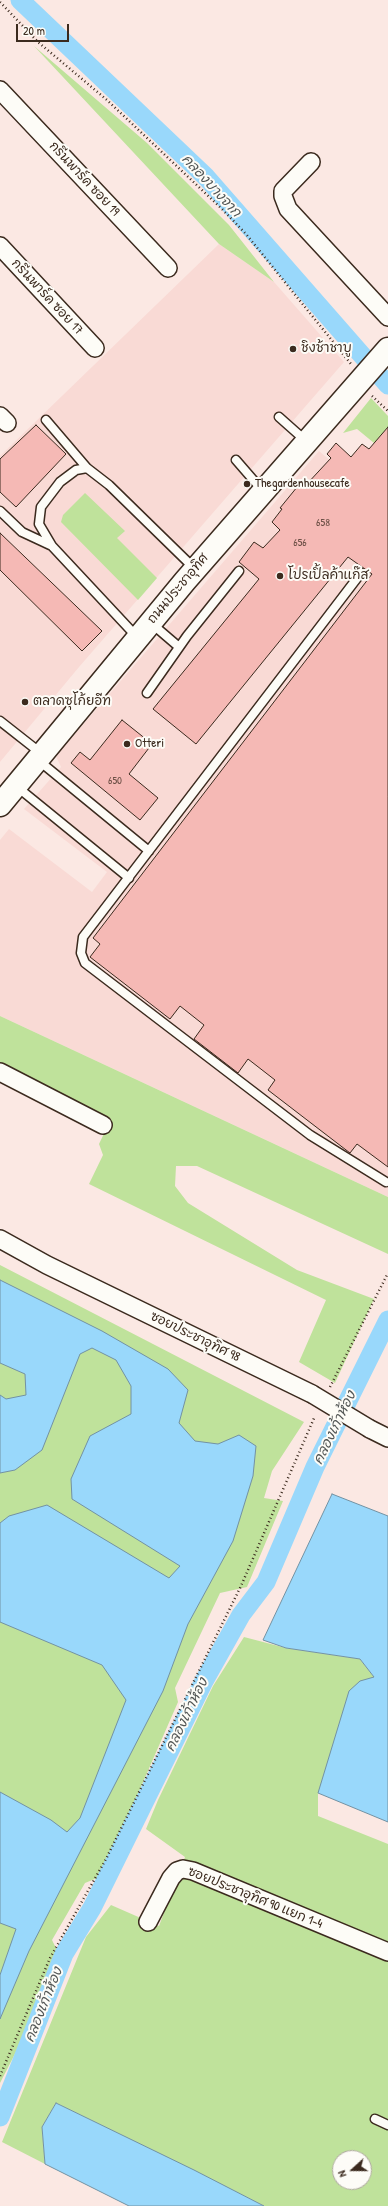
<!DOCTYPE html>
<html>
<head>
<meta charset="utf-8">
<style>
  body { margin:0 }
  #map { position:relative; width:388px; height:2206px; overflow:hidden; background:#fbe8e3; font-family:"Patrick Hand",sans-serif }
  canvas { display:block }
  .north { position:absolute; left:332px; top:2150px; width:40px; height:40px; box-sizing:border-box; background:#fdfcf7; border:1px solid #afa8a0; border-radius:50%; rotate:249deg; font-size:11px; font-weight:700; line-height:16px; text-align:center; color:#3b2a1e }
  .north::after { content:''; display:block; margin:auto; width:14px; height:18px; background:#3b2a1e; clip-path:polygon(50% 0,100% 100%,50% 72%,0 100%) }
  .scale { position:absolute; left:16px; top:24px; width:53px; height:18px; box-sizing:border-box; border:2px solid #3b2a1e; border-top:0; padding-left:5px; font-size:12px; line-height:14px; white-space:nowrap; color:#3b2a1e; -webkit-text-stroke:3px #fdfcf7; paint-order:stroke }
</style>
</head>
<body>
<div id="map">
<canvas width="388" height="2206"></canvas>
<div class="north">N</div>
<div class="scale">20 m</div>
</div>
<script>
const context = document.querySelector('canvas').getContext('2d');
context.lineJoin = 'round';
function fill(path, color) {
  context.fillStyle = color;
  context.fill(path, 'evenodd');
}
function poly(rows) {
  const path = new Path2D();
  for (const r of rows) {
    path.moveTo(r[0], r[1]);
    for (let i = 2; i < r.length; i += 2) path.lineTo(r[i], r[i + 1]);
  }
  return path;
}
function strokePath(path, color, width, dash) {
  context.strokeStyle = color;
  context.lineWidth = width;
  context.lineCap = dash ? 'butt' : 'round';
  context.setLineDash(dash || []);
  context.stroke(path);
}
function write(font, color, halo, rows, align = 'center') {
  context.font = font + ' "Patrick Hand","Playpen Sans Thai",sans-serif';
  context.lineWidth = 4;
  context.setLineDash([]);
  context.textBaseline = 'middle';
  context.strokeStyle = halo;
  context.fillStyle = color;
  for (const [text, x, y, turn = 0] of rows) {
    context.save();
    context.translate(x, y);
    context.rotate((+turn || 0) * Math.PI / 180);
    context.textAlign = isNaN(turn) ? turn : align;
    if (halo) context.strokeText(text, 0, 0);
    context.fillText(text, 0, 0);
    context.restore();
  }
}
const built = poly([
  [219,244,274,282,344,362,79,667,0,762,0,456],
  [319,451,388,510,388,1197,0,1016,0,840,9,829,92,892,107,872,24,809,61,767,56,756]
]);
const green = poly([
  [34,46,147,143,229,225,274,282,219,244],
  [371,398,388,416,388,446,374,443,357,429,343,433],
  [85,493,125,531,117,538,157,578,138,600,61,522,63,515],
  [0,1016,388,1197,388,1254,197,1166,176,1166,175,1186,188,1203,297,1270,374,1299,335,1383,299,1362,326,1300,89,1184,103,1155,99,1144,111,1119,0,1062],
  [0,1265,304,1422,272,1471,264,1498,283,1501,247,1587,220,1593,175,1688,178,1702,102,1876,85,1883,52,1940,58,1952,17,2050,0,2083],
  [244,1637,286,1648,360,1659,374,1677,318,1793,318,1816,388,1844,388,2206,264,2206,56,2103,42,2127,45,2164,2,2142,86,1937,111,1905,159,1926,185,1857,146,1829,158,1800,213,1686],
  [340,2158,364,2158,364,2182,340,2182]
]);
const water = poly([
  [0,1280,102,1331,168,1369,188,1390,179,1423,195,1441,218,1444,239,1435,256,1446,253,1476,233,1541,188,1624,163,1691,29,1951,0,2019,0,1975,16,1929,0,1923,0,1792,51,1820,67,1832,80,1818,126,1700,102,1665,0,1622,0,1523,9,1516,47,1505,169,1578,180,1566,72,1499,71,1479,90,1436,131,1414,131,1386,116,1360,92,1348,80,1354,42,1450,15,1470,0,1473,0,1395,6,1399,26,1395,25,1374,0,1363,0,1280],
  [332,1494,388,1516,388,1822,318,1793,349,1691,360,1681,374,1677,360,1659,286,1648,263,1640,332,1494],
  [56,2103,194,2170,264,2206,129,2206,45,2164,42,2127,56,2103]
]);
const canal = poly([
  [20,0,206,177,388,385],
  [0,2117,64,1954,92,1908,204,1681,241,1615,266,1582,315,1467,388,1320]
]);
const building = poly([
  [36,425,66,454,16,507,0,492,0,459,36,425],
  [388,427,388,1167,357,1144,350,1153,268,1090,275,1080,248,1059,238,1073,194,1039,204,1025,180,1006,170,1019,90,957,100,944,93,938,372,574,348,557,196,744,153,709,259,579,239,562,254,542,263,548,280,530,272,522,282,509,280,508,302,481,306,485,331,458,327,454,336,443,351,457,362,444,369,449,388,427],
  [0,533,102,631,82,651,0,570,0,533],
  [122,720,152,744,129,774,158,798,140,820,71,763,80,752,90,760,122,720]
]);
const path = poly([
  [0,2,38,42,107,100,222,209,246,234,351,364],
  [372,396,388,411],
  [330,1387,388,1273],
  [0,2076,50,1958,106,1859,241,1586,315,1416]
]);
const service = poly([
  [279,417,306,441],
  [46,420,87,468],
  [236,460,262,490],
  [0,511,22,532,52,546],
  [361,573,83,937,81,953,85,963,310,1135,386,1182],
  [151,623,179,647],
  [137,637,52,546,39,524,41,507,60,482,76,470,87,468,109,485,195,569],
  [147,693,187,636,239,571],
  [0,721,42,754],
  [38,760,149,851],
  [16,786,129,878],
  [375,2119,388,2125]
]);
const minor = poly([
  [0,90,168,268],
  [311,162,283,191,283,196,288,209,388,317],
  [0,246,95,348],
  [0,416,7,423],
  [0,1072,103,1125],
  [0,1239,47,1265,312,1394],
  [370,1429,388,1438],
  [148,1922,171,1878,177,1871,183,1869,193,1871,388,1952]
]);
const secondary = poly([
  [0,805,185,581,388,349]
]);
const minorBridge = poly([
  [312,1394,370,1429]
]);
const markers = [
  [293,349,4,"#3b2a1e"],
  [247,484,4,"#3b2a1e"],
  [280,576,4,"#3b2a1e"],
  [25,702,4,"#3b2a1e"],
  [127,744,4,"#3b2a1e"]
];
const numberNames = [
  ["658",323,523],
  ["656",300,543],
  ["650",115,781]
];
const streetNames = [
  ["กรีนพาร์ค ซอย 19",84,179,47],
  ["กรีนพาร์ค ซอย 17",47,297,47],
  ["ถนนประชาอุทิศ",178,589,-50],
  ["ซอยประชาอุทิศ 98",195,1337,26],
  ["ซอยประชาอุทิศ 90 แยก 1-4",255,1898,22]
];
const poiNames = [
  ["ชิงช้าชาบู",301,349],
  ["Thegardenhousecafe",255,484],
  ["โปรเปิ้ลค้าแก๊ส",288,576],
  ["ตลาดซุโก้ยอีท",33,702],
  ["Otteri",135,744]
];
const waterNames = [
  ["คลองบางจาก",211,186,47],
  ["คลองเก้าห้อง",335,1428,-64],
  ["คลองเก้าห้อง",187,1715,-64],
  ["คลองเก้าห้อง",44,2005,-68]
];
fill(built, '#f9dad5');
fill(green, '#bfe29b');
fill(water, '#99d8fb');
strokePath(water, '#7392a3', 1);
strokePath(canal, '#99d8fb', 19);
fill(building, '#f5b9b5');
strokePath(building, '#3b2a1e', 1);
strokePath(service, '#3b2a1e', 11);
strokePath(minor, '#3b2a1e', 20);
strokePath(secondary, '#3b2a1e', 25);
strokePath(path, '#3b2a1e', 2.5, [1, 3]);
strokePath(service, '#fdfcf7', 8);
strokePath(minor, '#fdfcf7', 17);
strokePath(secondary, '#fdfcf7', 22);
strokePath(minorBridge, '#3b2a1e', 20, []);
strokePath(minorBridge, '#fdfcf7', 17);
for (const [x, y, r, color] of markers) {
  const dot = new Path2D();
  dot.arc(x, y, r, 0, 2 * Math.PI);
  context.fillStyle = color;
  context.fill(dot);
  strokePath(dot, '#fdfcf7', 1.5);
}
write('11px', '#6a4e44', null, numberNames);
write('13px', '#3b2a1e', '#fdfcf7', streetNames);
write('13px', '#3b2a1e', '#fdfcf7', poiNames, 'left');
write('italic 14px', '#525655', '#fdfcf7', waterNames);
</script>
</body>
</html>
